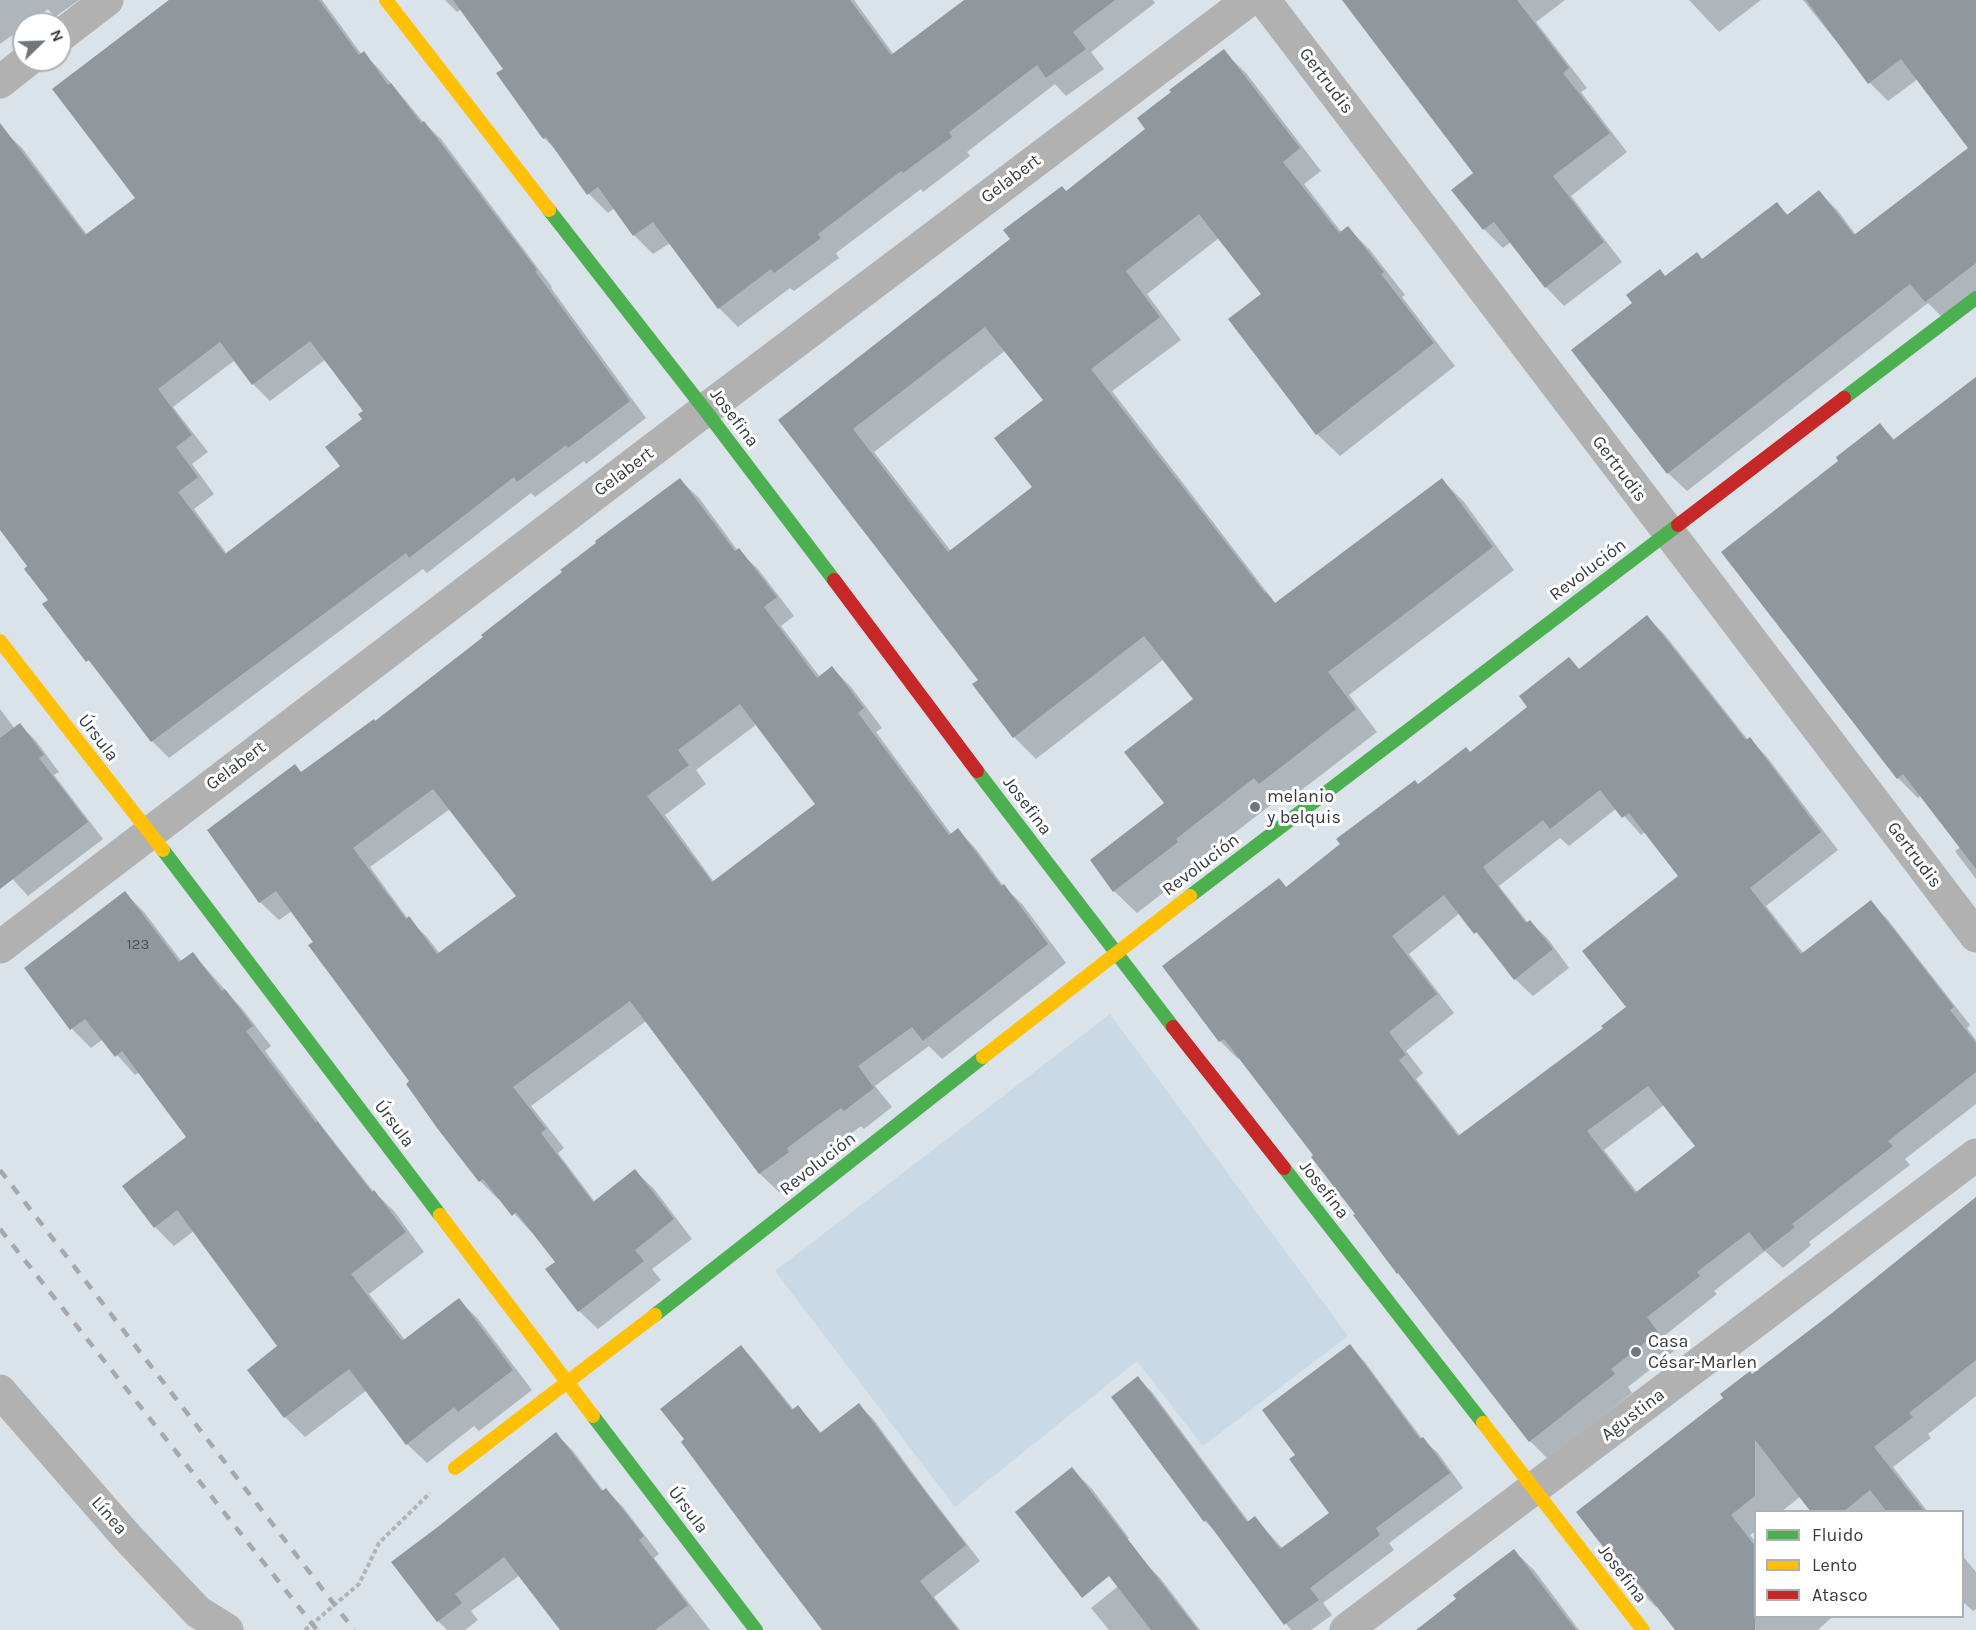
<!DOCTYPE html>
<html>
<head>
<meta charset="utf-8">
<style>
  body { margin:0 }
  #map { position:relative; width:1976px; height:1630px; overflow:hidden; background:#dae3ea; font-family:Karla,sans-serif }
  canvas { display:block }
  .legend { position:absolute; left:1754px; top:1510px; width:210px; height:108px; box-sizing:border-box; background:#fff; border:2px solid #aeb1b3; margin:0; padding:8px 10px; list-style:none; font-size:18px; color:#353b40 }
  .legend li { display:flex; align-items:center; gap:12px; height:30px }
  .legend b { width:30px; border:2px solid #aeb1b3 }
  .north { position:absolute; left:12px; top:12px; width:60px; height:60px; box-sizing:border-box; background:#fff; border:2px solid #aeb1b3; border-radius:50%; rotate:67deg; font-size:16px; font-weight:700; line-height:24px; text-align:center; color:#353b40 }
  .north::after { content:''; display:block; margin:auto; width:21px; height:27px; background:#6f767c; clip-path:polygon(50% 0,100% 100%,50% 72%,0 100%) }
</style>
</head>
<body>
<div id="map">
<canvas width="1976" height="1630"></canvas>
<ul class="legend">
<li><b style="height:8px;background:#4caf50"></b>Fluido</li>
<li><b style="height:8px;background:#ffc107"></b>Lento</li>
<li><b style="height:8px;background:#c62828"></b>Atasco</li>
</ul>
<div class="north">N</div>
</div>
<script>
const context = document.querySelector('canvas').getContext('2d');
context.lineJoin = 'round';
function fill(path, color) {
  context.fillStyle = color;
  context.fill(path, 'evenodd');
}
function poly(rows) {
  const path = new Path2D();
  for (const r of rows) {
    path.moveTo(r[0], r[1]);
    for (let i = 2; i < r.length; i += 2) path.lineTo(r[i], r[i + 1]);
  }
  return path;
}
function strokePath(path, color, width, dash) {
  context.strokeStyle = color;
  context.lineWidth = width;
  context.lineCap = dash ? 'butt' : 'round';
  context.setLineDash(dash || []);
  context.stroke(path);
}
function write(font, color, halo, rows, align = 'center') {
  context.font = font + ' Karla,sans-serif';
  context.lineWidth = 6;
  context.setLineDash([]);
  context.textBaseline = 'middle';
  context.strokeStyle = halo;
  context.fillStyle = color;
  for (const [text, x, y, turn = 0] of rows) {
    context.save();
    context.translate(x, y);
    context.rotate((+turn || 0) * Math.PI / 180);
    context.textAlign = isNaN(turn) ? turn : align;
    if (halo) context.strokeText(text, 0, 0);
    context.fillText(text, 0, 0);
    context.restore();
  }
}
const built = poly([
  [1110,1014,1348,1336,1203,1446,1137,1361,955,1507,775,1271]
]);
const shadow = poly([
  [0,0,79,0,55,17,48,9,28,24,24,24,24,27,0,44],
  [169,0,322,0,362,55,363,53,380,70,424,123,441,139,552,287,551,288,646,418,586,464,584,461,535,497,531,493,427,573,423,569,169,758,152,741,44,604,50,600,30,567,0,527,0,135,5,132,22,148,88,236,137,198,121,37],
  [326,359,365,411,364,419,342,466,227,554,194,509,214,494,192,464,208,452,173,407,235,360,253,384,270,401],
  [445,0,854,0,894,55,967,0,1153,0,1155,3,1091,52,1104,69,1066,96,1055,84,967,152,970,156,923,192,921,189,836,253,839,258,794,291,790,288,738,327,719,308,670,243,653,254,634,235,615,208,608,213,589,194,560,154,544,138,498,73,505,69,461,9,457,12],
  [1363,0,1565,0,1536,22,1587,88,1581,92,1627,152,1571,196,1622,262,1564,306,1546,287,1511,242,1503,248,1484,229,1453,190,1475,173],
  [1689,0,1761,0,1719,32],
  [1803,0,1976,0,1976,296,1945,320,1928,303,1687,491,1668,473,1666,277,1697,254,1703,260,1777,204,1789,216,1819,192,1838,211,1856,235,1970,148,1918,79,1888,101,1870,83],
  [1223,51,1246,73,1321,171,1304,184,1342,233,1348,228,1370,250,1405,295,1402,297,1455,366,1340,456,1317,434,1230,320,1263,294,1219,238,1147,294,1181,340,1112,391,1276,604,1442,480,1464,502,1514,570,1349,695,1377,732,1282,805,1277,800,1197,862,1199,865,1137,913,1114,891,1166,803,1195,699,1164,659,1036,759,1014,737,980,680,780,420,1012,239,1147,129],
  [1006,350,1045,401,1034,487,951,551,874,452],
  [1976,387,1976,879,1955,851,1961,847,1921,795,1918,798,1898,778,1841,461,1880,425,1895,440],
  [680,480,699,498,738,551,758,569,794,616,781,626,820,677,832,668,851,687,882,728,876,732,952,835,958,830,976,849,1004,887,1023,905,1066,963,942,1059,929,1046,875,1086,892,1107,864,1129,861,1126,804,1168,807,1171,779,1192,760,1174,646,1021,531,1106,564,1148,558,1153,595,1202,635,1171,654,1189,692,1239,652,1269,661,1280,598,1329,579,1311,557,1262,533,1232,532,1233,500,1198,498,1199,480,1181,292,911,279,920,260,902,302,773,375,723,485,637],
  [757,724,817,804,714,882,665,815,706,784,696,770],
  [450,809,518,897,440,954,427,937,408,919,370,867],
  [1647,617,1665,635,1748,740,1750,739,1767,757,1838,850,1766,906,1804,954,1870,902,1888,920,1970,1025,1967,1028,1976,1040,1976,1104,1905,1159,1910,1165,1809,1242,1811,1245,1783,1268,1765,1251,1714,1291,1717,1294,1664,1336,1675,1350,1628,1387,1632,1393,1548,1459,1530,1441,1240,1057,1238,1059,1220,1041,1164,966,1287,888,1419,786,1471,753,1529,707,1569,659,1580,670],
  [1617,808,1641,835,1645,832,1680,877,1628,1007,1605,1028,1461,1137,1416,1079,1423,1073,1406,1051,1454,1013,1409,954,1460,913,1515,979,1533,996,1569,968,1548,939,1530,922,1528,923,1499,886,1560,838,1569,846],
  [1664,1105,1697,1146,1638,1193,1604,1150],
  [0,709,15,729,20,725,36,741,59,772,54,775,103,839,28,896,0,865],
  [125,893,144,912,182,962,193,954,244,1011,271,1046,265,1051,327,1133,373,1191,394,1211,424,1252,369,1294,405,1340,459,1300,478,1319,532,1390,479,1431,474,1426,427,1463,407,1444,367,1390,305,1437,285,1417,249,1370,279,1347,194,1231,174,1246,155,1227,188,1137,140,1072,135,1075,103,1039,91,1048,72,1029],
  [1976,1199,1976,1396,1928,1434,1931,1438,1893,1467,1928,1512,1813,1512,1801,1496,1781,1512,1756,1512,1756,1531,1750,1535,1756,1542,1756,1616,1833,1616,1818,1630,1677,1630,1658,1606,1656,1607,1636,1587,1752,1375,1833,1314],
  [1350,1346,1364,1361,1423,1440,1438,1453,1463,1488,1389,1543,1394,1550,1323,1603,1332,1615,1311,1630,1291,1630,1219,1535,1205,1521,1113,1397,1138,1378,1152,1392,1249,1522,1255,1518,1283,1549,1331,1513,1297,1455],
  [741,1347,756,1363,794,1410,798,1407,822,1434,859,1405,874,1420,926,1491,980,1561,934,1597,960,1630,825,1630],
  [556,1434,573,1451,604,1492,606,1490,623,1507,659,1554,654,1558,710,1630,562,1630,520,1575,471,1611,478,1620,465,1630,447,1630,438,1621],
  [1072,1469,1092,1489,1129,1538,1074,1580],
  [1514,1551,1534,1570,1579,1630,1418,1630],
  [1962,1555,1976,1572,1976,1609,1973,1611,1962,1601],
  [1146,1564,1161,1579,1200,1630,1109,1630,1091,1608]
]);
const building = poly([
  [169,0,319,0,359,55,364,51,388,85,391,83,421,123,424,121,537,270,535,271,630,401,568,448,566,445,517,482,514,477,409,558,406,553,151,742,89,660,86,662,42,604,48,600,24,569,27,566,0,530,0,123,85,235,135,198,52,89],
  [310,341,363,411,358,414,362,419,325,447,340,466,225,554,178,492,198,477,176,447,192,435,158,389,220,342,252,385],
  [453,0,850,0,891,55,964,0,1115,0,1073,32,1086,49,1046,78,1037,65,949,132,952,137,903,173,901,171,818,234,821,238,774,273,771,269,718,309,653,222,633,236,598,187,587,195,546,137,543,139,496,73,503,69],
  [1342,0,1517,0,1569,68,1563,73,1610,133,1553,176,1604,242,1545,288,1494,222,1483,230,1451,190,1473,173],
  [1806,0,1976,0,1976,263,1925,302,1910,284,1667,474,1571,350,1632,303,1626,295,1660,269,1665,276,1697,252,1702,259,1777,202,1787,215,1819,190,1854,235,1968,148,1901,59,1868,84],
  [1224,49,1300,148,1283,162,1339,233,1348,226,1384,272,1381,274,1434,343,1316,435,1228,319,1261,294,1199,214,1126,271,1160,317,1091,369,1265,593,1266,592,1275,603,1442,478,1493,547,1328,672,1356,709,1259,784,1254,778,1176,839,1178,842,1113,892,1090,860,1164,803,1124,752,1193,699,1144,636,1013,738,972,684,978,680,778,420,1010,239,1003,230,1062,186,1066,191,1145,129,1137,118,1171,92,1169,90],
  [985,327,1043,400,994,438,1032,487,948,552,853,429],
  [1976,377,1976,869,1903,774,1897,779,1721,552,1838,461,1836,457,1880,423,1893,440],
  [680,478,735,551,739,548,777,597,764,607,817,678,832,666,864,708,858,713,949,835,958,828,1001,886,1004,884,1048,944,923,1041,912,1027,858,1066,874,1088,844,1111,841,1108,787,1148,789,1152,759,1174,630,1001,513,1087,546,1129,541,1133,593,1202,635,1169,674,1219,635,1250,644,1261,578,1312,545,1269,555,1262,516,1212,512,1216,483,1179,479,1182,437,1128,406,1084,409,1081,308,945,313,942,276,891,259,903,207,830,295,764,301,772,374,719,375,721,483,637,481,635,562,572,560,570,596,543,595,541],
  [740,704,815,804,712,882,647,796,689,765,678,750],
  [433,789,516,896,437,954,409,916,406,919,353,848],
  [1647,615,1746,740,1750,737,1821,832,1750,888,1801,954,1871,900,1954,1007,1950,1010,1976,1043,1976,1072,1888,1141,1893,1146,1792,1224,1795,1227,1764,1251,1749,1232,1697,1272,1700,1276,1647,1317,1658,1332,1611,1369,1615,1374,1529,1442,1398,1273,1397,1274,1353,1215,1355,1214,1311,1157,1313,1155,1224,1039,1219,1042,1162,966,1279,878,1286,887,1340,844,1336,839,1415,780,1418,784,1466,747,1470,752,1527,707,1519,696,1569,657,1579,669],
  [1600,790,1622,818,1629,813,1678,876,1582,951,1626,1007,1601,1026,1603,1028,1458,1136,1399,1060,1406,1055,1389,1032,1437,994,1392,936,1444,895,1474,934,1477,932,1514,980,1553,949,1530,920,1526,923,1483,867,1543,820,1550,829],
  [1648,1086,1695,1146,1635,1193,1587,1131],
  [20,723,44,755,39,758,88,822,0,889,0,738],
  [125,891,179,962,193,952,222,991,225,989,253,1026,246,1031,316,1123,317,1121,372,1192,374,1190,406,1232,351,1274,402,1341,459,1298,513,1370,458,1412,454,1407,406,1445,349,1369,284,1418,247,1370,277,1346,177,1210,154,1228,122,1186,186,1137,122,1051,115,1057,85,1019,70,1030,24,968],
  [1976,1197,1976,1360,1909,1413,1913,1417,1874,1447,1925,1512,1887,1512,1870,1490,1843,1512,1811,1512,1755,1440,1755,1496,1731,1515,1755,1546,1755,1630,1675,1630,1640,1585,1635,1588,1576,1512,1723,1398,1720,1394,1750,1371,1752,1374,1832,1313],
  [1350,1344,1420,1439,1423,1437,1450,1473,1376,1528,1380,1535,1310,1588,1319,1600,1284,1625,1206,1520,1204,1522,1111,1397,1138,1376,1247,1522,1255,1516,1280,1549,1329,1513,1289,1459,1295,1455,1262,1410],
  [741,1345,792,1410,798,1405,820,1433,859,1403,911,1473,966,1545,920,1581,958,1630,822,1630,759,1547,681,1442,684,1439,660,1409],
  [556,1432,602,1491,606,1488,644,1536,639,1540,688,1605,655,1630,560,1630,504,1557,455,1594,462,1603,437,1622,391,1562,439,1526],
  [1072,1467,1198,1630,1151,1630,1109,1576,1082,1598,1015,1512],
  [1514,1549,1576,1630,1416,1630,1456,1599,1453,1595]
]);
const path = poly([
  [305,1630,359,1584,379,1543,430,1493]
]);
const street = poly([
  [1264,0,1976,936],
  [60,36,107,0],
  [0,82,28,60],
  [0,947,705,410,1249,0],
  [0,1391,127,1537,198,1612,227,1630],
  [1346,1630,1976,1155]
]);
const fast = poly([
  [549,210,705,410,834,580],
  [1844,398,1976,298],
  [977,771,1173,1027],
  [163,850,440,1215],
  [1190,896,1678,525],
  [1284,1168,1483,1423],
  [655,1315,983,1057],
  [593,1416,756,1630]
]);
const slow = poly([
  [386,0,549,210],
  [0,641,163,850],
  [983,1057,1190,896],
  [440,1215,593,1416],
  [1483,1423,1643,1630],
  [455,1468,655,1315]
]);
const jam = poly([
  [1678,525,1844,398],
  [834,580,977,771],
  [1173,1027,1284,1168]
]);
const rail = poly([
  [0,1170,354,1630],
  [0,1229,317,1630]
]);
const markers = [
  [1255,807,6,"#6f767c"],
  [1636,1352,6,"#6f767c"]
];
const numberNames = [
  ["123",138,945]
];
const streetNames = [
  ["Gertrudis",1326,81,53],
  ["Gelabert",1011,179,-37],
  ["Josefina",734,418,53],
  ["Gertrudis",1619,469,53],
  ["Gelabert",624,472,-37],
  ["Revolución",1588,570,-37],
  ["Úrsula",98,738,52],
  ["Gelabert",236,766,-37],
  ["Josefina",1027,806,53],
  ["Gertrudis",1914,855,53],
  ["Revolución",1201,865,-37],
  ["Úrsula",394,1124,53],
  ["Revolución",818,1164,-38],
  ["Josefina",1324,1190,52],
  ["Agustina",1633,1415,-37],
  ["Úrsula",688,1510,53],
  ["Línea",109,1516,49],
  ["Josefina",1622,1574,53]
];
const poiNames = [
  ["melanio",1267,797],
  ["y belquis",1267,818],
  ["Casa",1648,1342],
  ["César-Marlen",1648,1363]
];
fill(built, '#cad9e6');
fill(shadow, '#0003');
fill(building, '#91989d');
strokePath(path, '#b1b3b5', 4, [4.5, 3]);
strokePath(street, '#b2b1b2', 33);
strokePath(fast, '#4caf50', 14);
strokePath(slow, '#ffc107', 14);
strokePath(jam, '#c62828', 14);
strokePath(rail, '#a7a8ac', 4.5, [10, 10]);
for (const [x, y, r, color] of markers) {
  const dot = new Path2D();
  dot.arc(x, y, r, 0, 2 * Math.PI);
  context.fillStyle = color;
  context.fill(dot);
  strokePath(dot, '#fff', 2);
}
write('15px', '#4c5257', null, numberNames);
write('18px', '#353b40', '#fff', streetNames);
write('18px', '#353b40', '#fff', poiNames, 'left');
</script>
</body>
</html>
